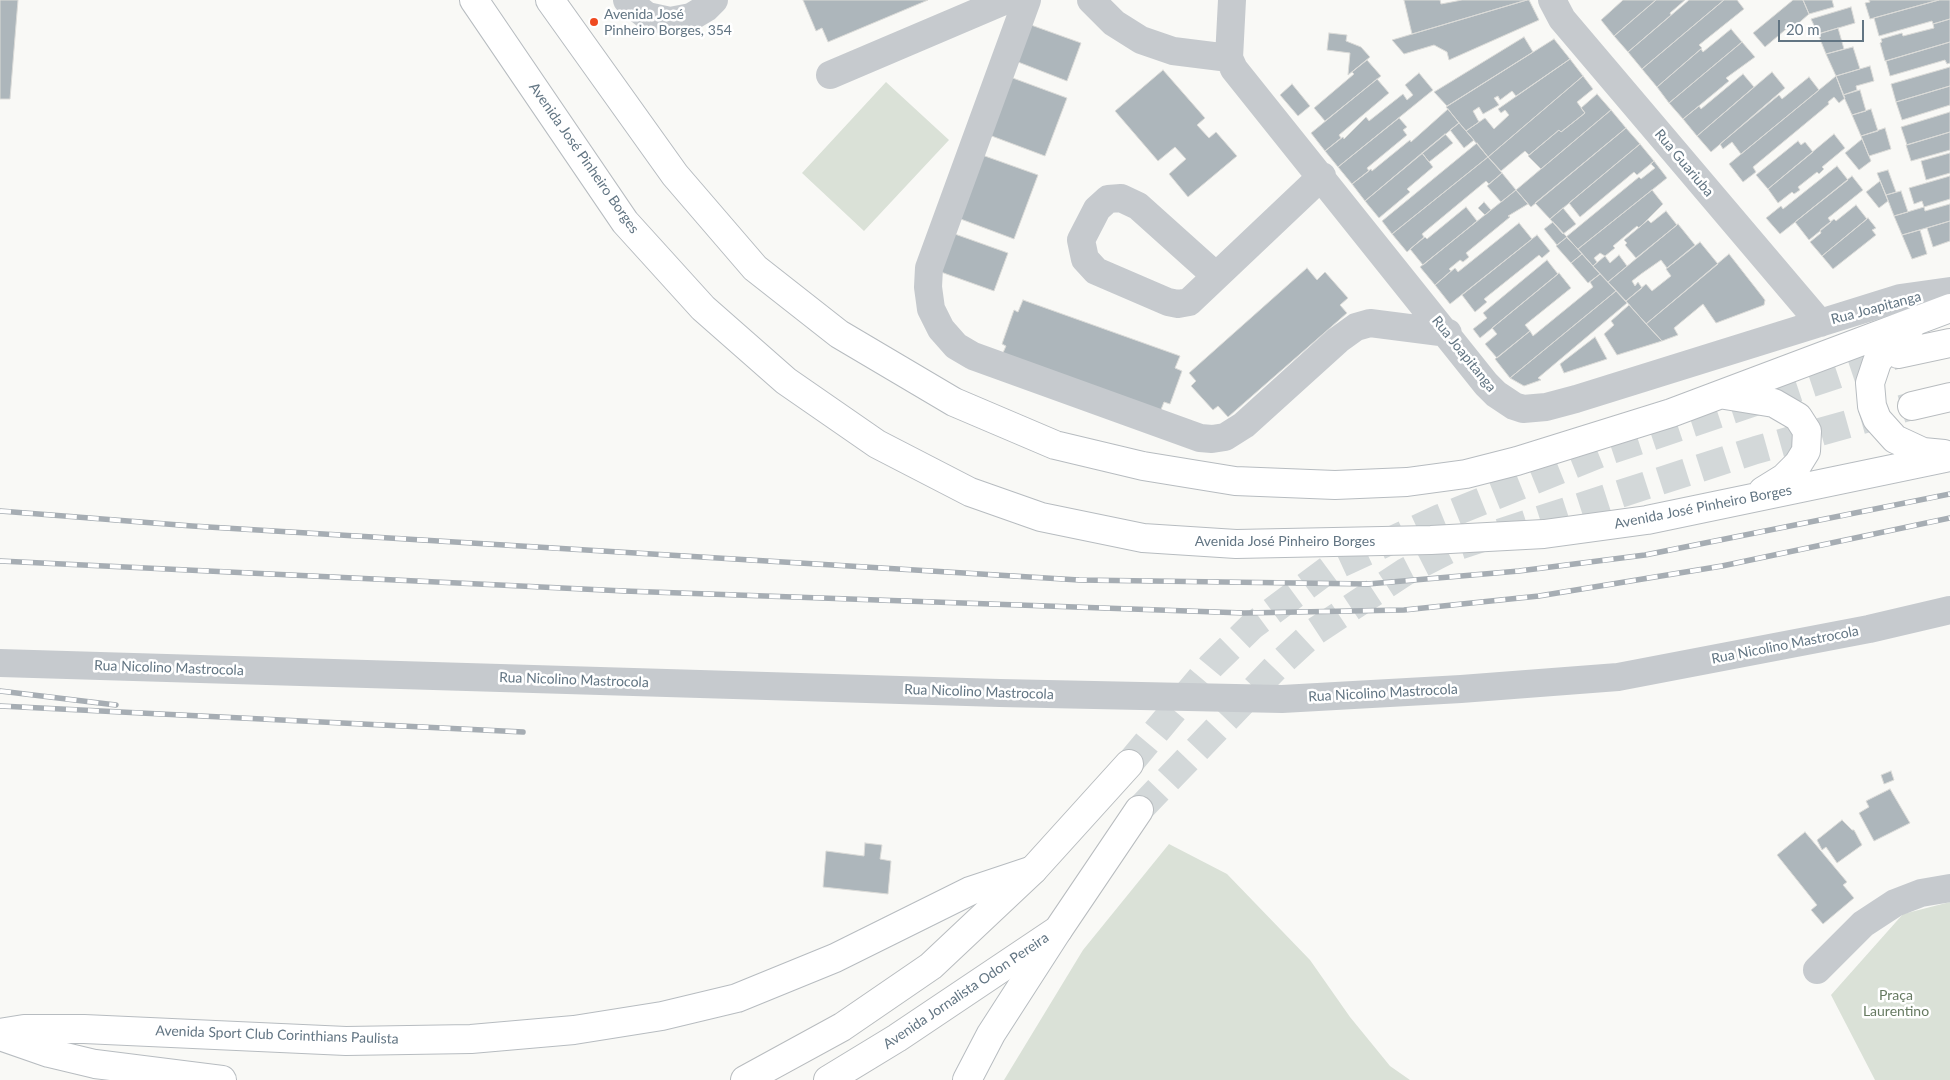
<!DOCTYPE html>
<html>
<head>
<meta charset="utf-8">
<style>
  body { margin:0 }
  #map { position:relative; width:1950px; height:1080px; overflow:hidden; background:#f9f9f6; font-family:Lato,sans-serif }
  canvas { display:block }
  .scale { position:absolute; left:1778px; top:20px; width:86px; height:22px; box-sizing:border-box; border:2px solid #627583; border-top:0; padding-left:6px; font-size:15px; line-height:18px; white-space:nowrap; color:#627583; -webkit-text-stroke:4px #fff; paint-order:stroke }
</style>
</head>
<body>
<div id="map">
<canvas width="1950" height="1080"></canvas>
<div class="scale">20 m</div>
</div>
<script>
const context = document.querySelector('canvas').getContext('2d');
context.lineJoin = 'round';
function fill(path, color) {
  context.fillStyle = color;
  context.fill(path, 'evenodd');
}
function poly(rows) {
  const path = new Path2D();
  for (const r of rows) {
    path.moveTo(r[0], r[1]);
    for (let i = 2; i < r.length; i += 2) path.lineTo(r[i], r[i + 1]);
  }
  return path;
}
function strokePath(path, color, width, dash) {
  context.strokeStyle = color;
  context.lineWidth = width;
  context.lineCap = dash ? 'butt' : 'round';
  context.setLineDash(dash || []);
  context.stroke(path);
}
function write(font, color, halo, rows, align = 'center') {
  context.font = font + ' Lato,sans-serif';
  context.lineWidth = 5;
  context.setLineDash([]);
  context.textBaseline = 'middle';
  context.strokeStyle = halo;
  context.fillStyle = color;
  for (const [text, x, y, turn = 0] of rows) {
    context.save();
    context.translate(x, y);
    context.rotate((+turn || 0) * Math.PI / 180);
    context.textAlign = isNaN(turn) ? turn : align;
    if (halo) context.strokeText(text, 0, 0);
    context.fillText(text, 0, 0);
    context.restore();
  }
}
const green = poly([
  [886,82,949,140,864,231,802,173],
  [1169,844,1227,874,1310,960,1350,1017,1390,1066,1410,1080,1004,1080,1083,950],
  [1950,902,1950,1080,1875,1080,1831,995,1903,914]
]);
const building = poly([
  [0,0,18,0,10,99,0,99,0,0],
  [803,0,928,0,828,42,822,28,816,31,803,0],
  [1404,0,1440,0,1441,4,1462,0,1527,0,1412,34,1404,0],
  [1527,0,1529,0,1539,20,1449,60,1447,52,1434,45,1404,54,1392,40,1527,0],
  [1623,0,1656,0,1614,36,1601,20,1623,0],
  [1656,0,1685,0,1670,13,1671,15,1628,52,1614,36,1656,0],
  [1689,0,1724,0,1642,69,1628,52,1689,0],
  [1724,0,1737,0,1744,9,1699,45,1702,48,1657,87,1642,69,1724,0],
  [1793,0,1803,0,1809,14,1793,28,1791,25,1765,47,1753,33,1793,0],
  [1803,0,1832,0,1834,7,1809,14,1803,0],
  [1869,0,1939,0,1870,19,1865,3,1870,2,1869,0],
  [1939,0,1950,0,1950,19,1933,24,1932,21,1879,36,1874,18,1939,0],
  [1851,7,1855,23,1818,34,1811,19,1851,7],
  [1950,19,1950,42,1885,61,1880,43,1882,42,1881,39,1902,33,1903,36,1934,28,1933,24,1950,19],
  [1031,25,1081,43,1067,81,1018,62,1031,25],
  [1838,28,1844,49,1826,54,1818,34,1838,28],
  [1731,29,1742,42,1669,103,1657,87,1701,49,1703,52,1731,29],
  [1329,33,1347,35,1346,41,1361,47,1370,57,1348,75,1350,53,1327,50,1329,33],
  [1524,37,1533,52,1447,106,1434,92,1524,37],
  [1554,39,1570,59,1516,96,1512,91,1500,100,1498,96,1494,98,1499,105,1483,114,1479,107,1473,111,1479,122,1466,131,1446,107,1554,39],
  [1742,42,1755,57,1726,78,1729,81,1683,119,1669,103,1742,42],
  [1950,42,1950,63,1947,64,1945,60,1890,76,1886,61,1950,42],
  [1853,47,1860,69,1836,76,1826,54,1853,47],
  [1570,59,1583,76,1488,157,1466,131,1485,118,1494,129,1509,115,1505,110,1501,113,1498,109,1570,59],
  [1367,60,1381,76,1325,121,1314,108,1354,74,1352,72,1367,60],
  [1870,66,1874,81,1856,86,1857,90,1843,95,1836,76,1870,66],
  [1950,67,1950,86,1896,102,1891,84,1950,67],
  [1163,70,1205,118,1197,125,1209,138,1216,132,1237,156,1188,197,1169,174,1186,159,1175,147,1158,161,1115,111,1163,70],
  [1772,72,1785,88,1711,152,1697,136,1772,72],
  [1419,73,1433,90,1338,167,1325,151,1343,137,1344,139,1366,117,1369,121,1403,94,1407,100,1413,95,1405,85,1419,73],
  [1743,74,1754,87,1697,136,1683,119,1699,106,1701,109,1743,74],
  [1583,76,1593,89,1577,102,1585,113,1561,132,1559,130,1529,155,1525,151,1501,171,1488,157,1583,76],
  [1836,76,1845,98,1839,103,1834,97,1828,102,1829,104,1753,167,1756,172,1743,182,1729,164,1836,76],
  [1010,77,1067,98,1045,156,989,135,1010,77],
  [1809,77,1819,90,1741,154,1732,142,1723,149,1720,144,1779,95,1782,99,1809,77],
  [1377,79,1389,93,1339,135,1341,138,1325,151,1311,133,1377,79],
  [1292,84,1310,106,1298,116,1280,95,1292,84],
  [1950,86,1950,105,1902,120,1896,102,1950,86],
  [1860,90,1866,111,1852,115,1843,95,1860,90],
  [1597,94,1611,110,1541,169,1528,156,1559,130,1561,132,1585,113,1581,108,1597,94],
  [1448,109,1459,123,1365,201,1352,184,1371,169,1372,171,1410,140,1411,142,1448,109],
  [1871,109,1878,131,1861,136,1852,115,1871,109],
  [1611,110,1626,128,1531,207,1516,190,1611,110],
  [1950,112,1950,132,1907,145,1901,127,1950,112],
  [1399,118,1407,127,1403,130,1407,135,1367,168,1369,171,1352,184,1338,167,1399,118],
  [1459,123,1474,140,1464,148,1450,130,1459,123],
  [1626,128,1640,144,1550,219,1535,203,1626,128],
  [1885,128,1891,149,1869,156,1861,136,1885,128],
  [1950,132,1950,150,1911,161,1906,145,1950,132],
  [1445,134,1453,143,1429,162,1422,153,1445,134],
  [1834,134,1845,148,1822,167,1824,169,1819,174,1817,172,1798,187,1800,190,1794,194,1792,192,1778,203,1768,189,1834,134],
  [1862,139,1871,161,1859,170,1845,153,1862,139],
  [1798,141,1801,145,1805,142,1813,152,1768,189,1756,175,1798,141],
  [1477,143,1488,157,1392,234,1382,221,1477,143],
  [1640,144,1654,161,1637,175,1634,172,1580,217,1569,203,1640,144],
  [1422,153,1433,167,1407,189,1410,192,1379,218,1365,201,1422,153],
  [1950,153,1950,173,1926,180,1921,161,1950,153],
  [982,155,1038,175,1014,239,958,218,982,155],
  [1488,157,1502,173,1489,184,1486,181,1422,234,1424,237,1407,252,1392,234,1488,157],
  [1654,161,1667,178,1578,249,1566,237,1639,177,1641,179,1655,168,1651,164,1654,161],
  [1837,166,1848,180,1780,234,1766,218,1781,206,1783,209,1837,166],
  [1888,170,1896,192,1886,195,1877,173,1888,170],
  [1502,173,1516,190,1501,202,1487,186,1502,173],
  [1852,176,1863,190,1828,218,1831,222,1809,240,1795,222,1852,176],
  [1950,176,1950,199,1924,207,1922,201,1914,204,1909,188,1950,176],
  [1880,181,1888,201,1879,208,1866,192,1880,181],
  [1516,190,1528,204,1508,216,1510,217,1466,253,1469,257,1463,262,1460,260,1449,269,1451,271,1435,285,1420,267,1516,190],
  [1652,190,1663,204,1639,228,1637,226,1613,246,1615,248,1605,256,1600,253,1594,258,1597,262,1593,266,1578,249,1652,190],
  [1901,191,1908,212,1894,216,1886,195,1901,191],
  [1484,202,1491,210,1485,215,1478,208,1484,202],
  [1950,204,1950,221,1902,235,1894,216,1924,207,1925,211,1950,204],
  [1856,205,1867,219,1822,256,1810,242,1821,233,1820,230,1834,219,1836,221,1856,205],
  [1466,207,1477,221,1423,265,1410,249,1425,237,1427,239,1466,207],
  [1563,208,1576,224,1563,234,1550,219,1563,208],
  [1666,211,1677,225,1636,258,1625,245,1627,243,1624,240,1648,220,1651,223,1666,211],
  [1868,218,1876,228,1872,230,1876,235,1833,269,1822,256,1868,218],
  [1950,221,1950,241,1933,247,1927,228,1950,221],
  [1553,222,1567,237,1557,245,1544,229,1553,222],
  [1519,223,1532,239,1450,304,1435,285,1455,268,1458,272,1519,223],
  [1678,224,1695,245,1667,268,1661,260,1641,274,1632,281,1635,286,1638,282,1642,288,1626,301,1608,282,1678,224],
  [1920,230,1927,254,1912,259,1902,235,1920,230],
  [952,233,1008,253,994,291,938,271,952,233],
  [1537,235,1550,251,1542,258,1539,255,1484,299,1487,302,1475,312,1462,295,1537,235],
  [1567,237,1582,254,1571,263,1556,246,1567,237],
  [1700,242,1718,264,1646,324,1626,301,1646,284,1652,291,1671,276,1666,269,1700,242],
  [1582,254,1600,274,1588,283,1571,263,1582,254],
  [1729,254,1765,300,1764,305,1716,323,1703,304,1674,328,1678,335,1662,341,1646,324,1729,254],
  [1619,255,1627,266,1608,282,1593,266,1605,256,1610,263,1619,255],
  [1547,260,1558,274,1480,338,1473,329,1487,318,1483,313,1547,260],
  [1307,268,1317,280,1325,272,1348,298,1340,305,1347,313,1228,417,1218,406,1213,410,1191,386,1196,381,1189,373,1307,268],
  [1559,273,1571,288,1525,325,1530,331,1497,358,1485,344,1497,334,1492,328,1559,273],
  [1600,274,1616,291,1510,378,1495,359,1530,331,1533,336,1593,287,1590,282,1600,274],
  [1616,291,1627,303,1538,378,1541,380,1524,386,1510,378,1616,291],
  [1023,300,1180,356,1175,368,1182,371,1170,404,1164,402,1160,412,1002,355,1006,346,1002,344,1014,310,1018,312,1023,300],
  [1629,305,1662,341,1617,355,1604,334,1614,325,1611,321,1629,305],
  [1595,337,1607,359,1564,373,1560,364,1595,337],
  [1891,771,1894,780,1884,784,1881,775,1891,771],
  [1890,789,1910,823,1874,841,1859,813,1869,807,1866,801,1890,789],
  [1842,820,1852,830,1854,830,1862,845,1837,863,1826,847,1822,850,1817,840,1842,820],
  [1805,832,1847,882,1843,885,1854,898,1823,924,1811,910,1817,905,1777,855,1805,832],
  [865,843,882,845,880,859,891,861,888,894,823,887,826,851,864,856,865,843]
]);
const trunkTunnel = poly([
  [1129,764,1211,666,1252,626,1329,569,1440,518,1602,453,1896,355],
  [1139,810,1275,668,1314,632,1405,572,1452,548,1756,450,1912,406]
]);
const minor = poly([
  [627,0,647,16,670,21,691,17,706,8,714,0],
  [1027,0,929,268,928,287,931,309,941,329,956,346,973,356,1200,438,1212,439,1225,437,1244,425,1338,340,1356,327,1370,323,1448,333],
  [1091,0,1114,23,1141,40,1173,51,1229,58],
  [1232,0,1229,58,1234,69,1486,384,1496,394,1514,406,1523,409,1546,407,1576,399,1900,298,1950,291],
  [1552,0,1562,19,1820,323],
  [830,75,1006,0],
  [1216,276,1138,206,1121,198,1108,199,1097,209,1081,240,1085,259,1096,271,1168,302,1178,304,1189,302,1322,176],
  [1817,970,1863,924,1895,903,1921,893,1950,888]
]);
const tertiary = poly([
  [0,663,1000,693,1282,699,1461,689,1618,677,1869,629,1950,610]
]);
const primary = poly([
  [474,0,625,222,703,308,786,381,877,444,970,492,1041,517,1143,538,1236,544,1431,540,1544,534,1647,520,1950,457],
  [550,0,675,175,755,268,839,334,954,402,1055,445,1143,466,1235,481,1335,485,1407,482,1466,474,1517,461,1671,413,1950,308],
  [1910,327,1890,344,1877,362,1870,383,1872,406,1877,419,1895,439,1923,452,1944,454],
  [1725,395,1774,403,1798,417,1807,431,1806,451,1798,464,1784,478,1763,491],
  [0,1033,24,1029,84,1029,346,1041,471,1039,574,1030,662,1016,737,998,835,958,970,891,1033,870],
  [0,1036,49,1053,95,1064,222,1080],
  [967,1080,991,1034,1058,930]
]);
const trunk = poly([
  [1898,354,1950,343],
  [1912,406,1950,397],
  [745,1080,842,1027,931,966,1033,870,1129,764],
  [828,1080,897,1038,1058,930,1139,810]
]);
const rail = poly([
  [0,511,192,526,1079,580,1368,584,1519,571,1645,555,1950,494],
  [0,561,624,591,1244,613,1404,610,1539,596,1722,566,1950,518],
  [0,691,116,705],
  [0,706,523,732]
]);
const markers = [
  [594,22,5,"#ef4a20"]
];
const poiNames = [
  ["Avenida José",604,14],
  ["Pinheiro Borges, 354",604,30]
];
const streetNames = [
  ["Avenida José Pinheiro Borges",584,158,55],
  ["Rua Guariuba",1684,163,50],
  ["Rua Joapitanga",1876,308,-15],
  ["Rua Joapitanga",1464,354,51],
  ["Avenida José Pinheiro Borges",1703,507,-11],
  ["Avenida José Pinheiro Borges",1285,541],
  ["Rua Nicolino Mastrocola",1785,645,-11],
  ["Rua Nicolino Mastrocola",169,668,2],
  ["Rua Nicolino Mastrocola",574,680,2],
  ["Rua Nicolino Mastrocola",979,692,2],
  ["Rua Nicolino Mastrocola",1383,693,-3],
  ["Avenida Jornalista Odon Pereira",966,991,-34],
  ["Avenida Sport Club Corinthians Paulista",277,1035,2]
];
const parkNames = [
  ["Praça",1896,995],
  ["Laurentino",1896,1011]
];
fill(green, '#dae1d7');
fill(building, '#adb6bb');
strokePath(building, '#dbdbd8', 1);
strokePath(trunkTunnel, '#d3d8d9', 28, [28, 14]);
strokePath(primary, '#b7bcc0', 30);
strokePath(trunk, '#b8bcbf', 30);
strokePath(minor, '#c6cace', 28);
strokePath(tertiary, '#c6cace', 28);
strokePath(primary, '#fff', 28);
strokePath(trunk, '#fff', 28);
strokePath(rail, '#a6adb3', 5.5);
strokePath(rail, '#fff', 4, [11]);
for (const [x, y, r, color] of markers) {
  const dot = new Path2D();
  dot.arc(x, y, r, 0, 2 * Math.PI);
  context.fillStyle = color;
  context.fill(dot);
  strokePath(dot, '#fff', 2);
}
write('14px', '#627583', '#fff', poiNames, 'left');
write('14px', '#627583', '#fff', streetNames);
write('14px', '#667a61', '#fff', parkNames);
</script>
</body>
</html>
